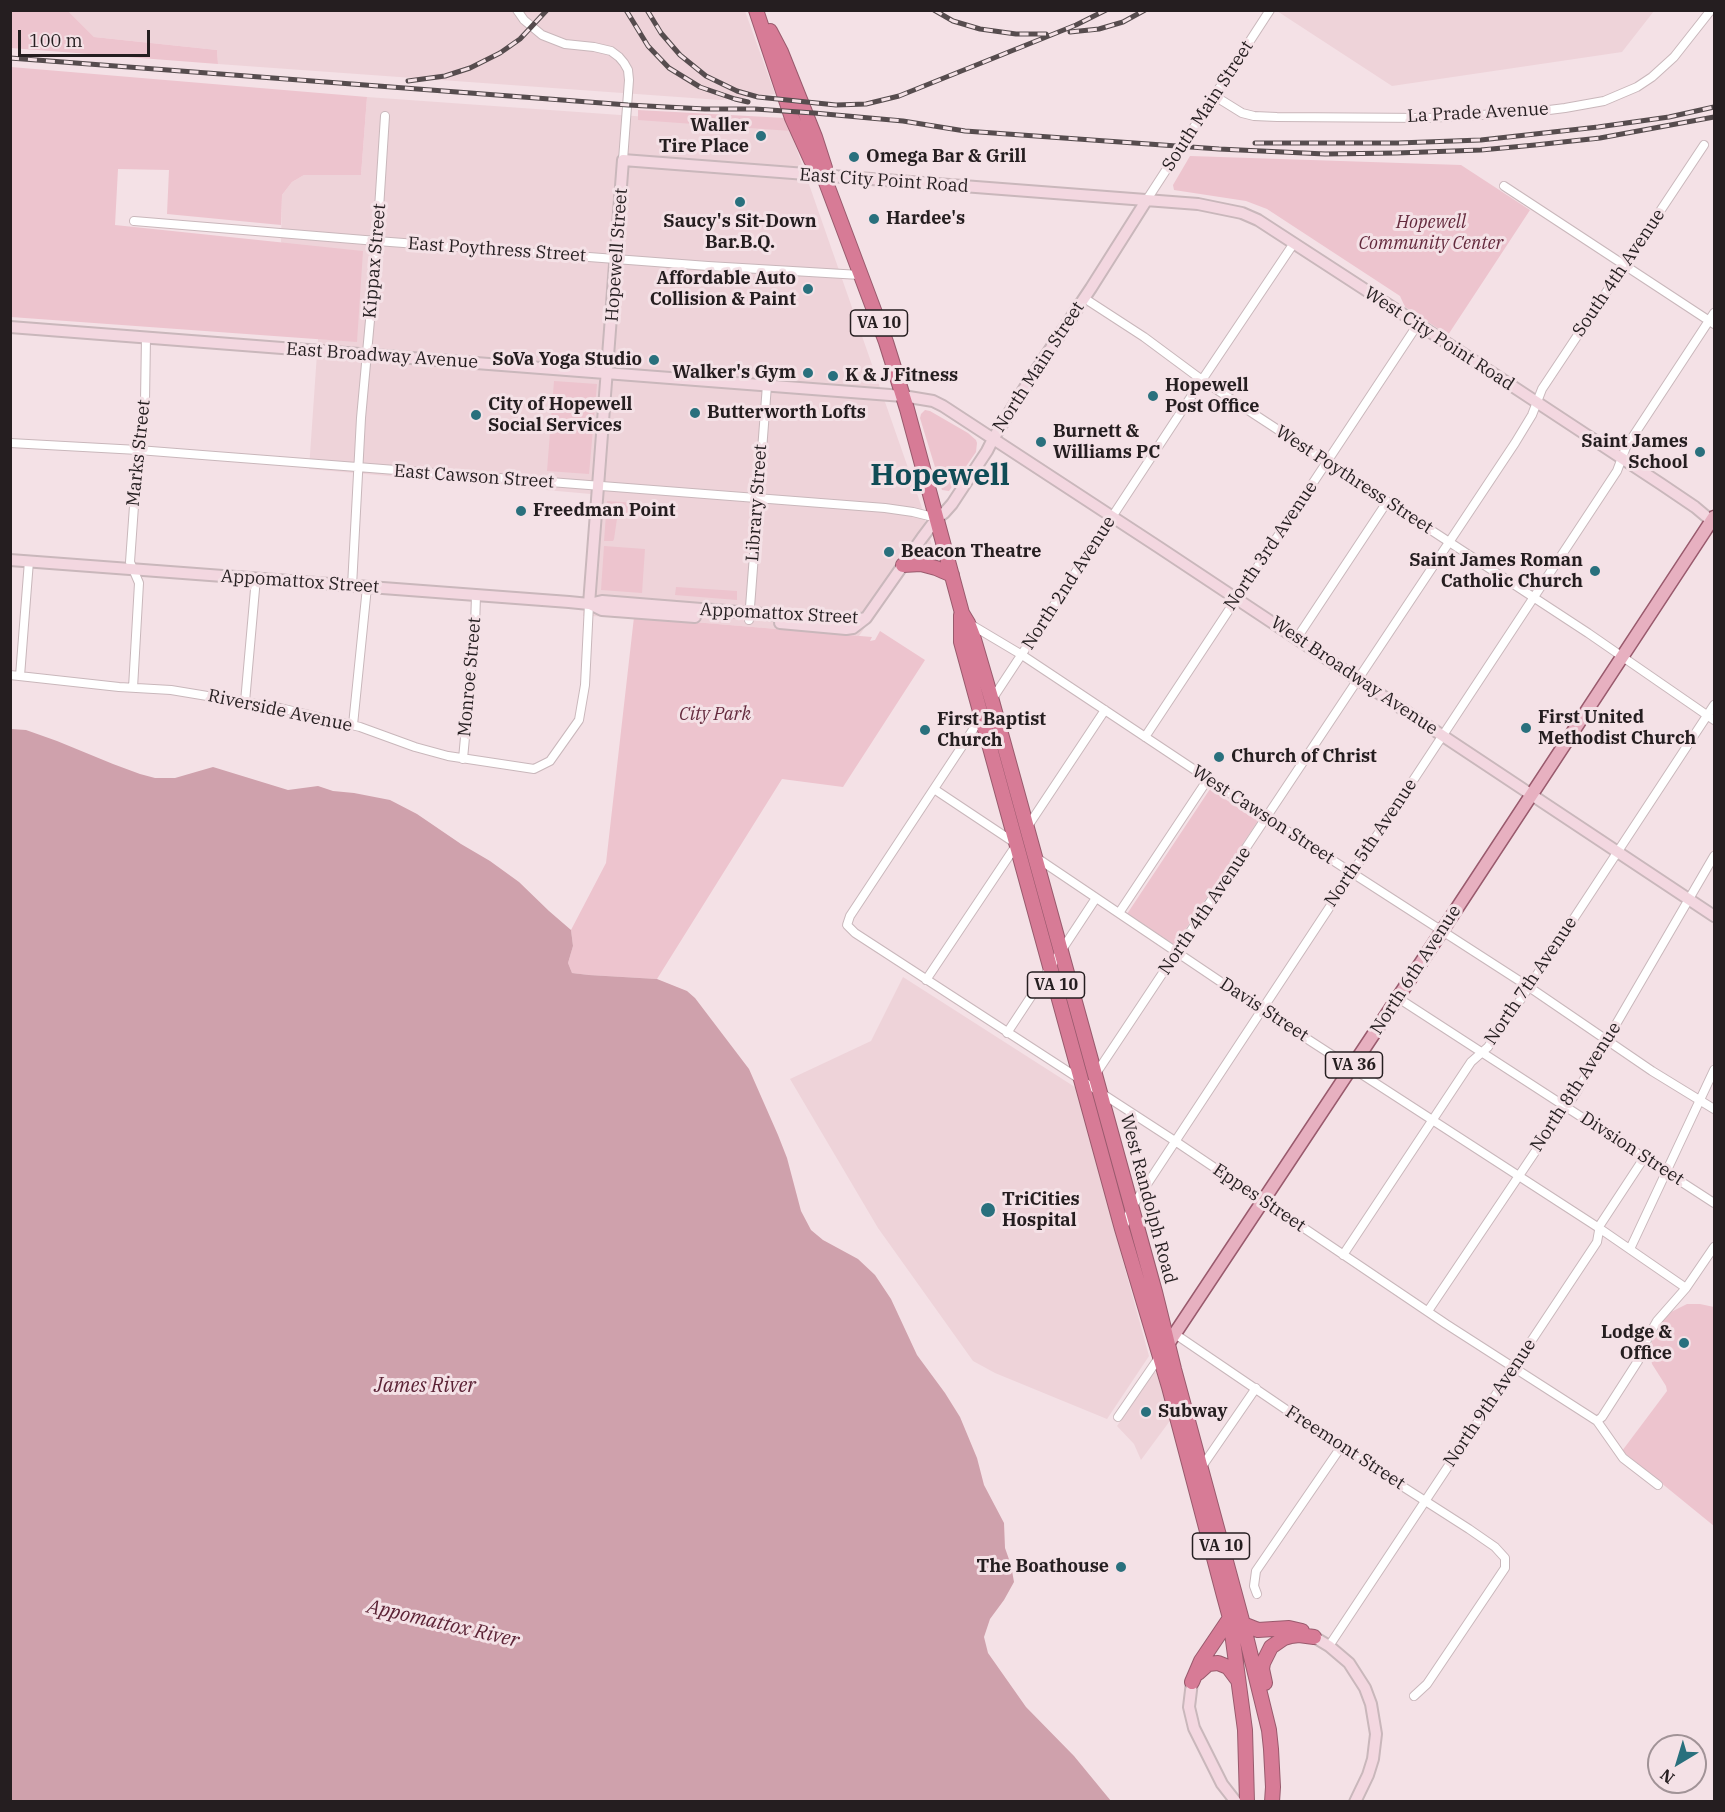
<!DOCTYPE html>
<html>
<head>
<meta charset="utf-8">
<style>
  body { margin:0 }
  #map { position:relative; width:1725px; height:1812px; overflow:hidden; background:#f4e1e6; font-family:"IBM Plex Serif",serif }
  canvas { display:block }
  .frame { position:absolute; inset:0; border:12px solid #251e20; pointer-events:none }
  .north { position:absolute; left:1647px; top:1734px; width:60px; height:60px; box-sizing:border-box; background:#f4e1e6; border:2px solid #a19397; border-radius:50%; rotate:218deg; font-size:16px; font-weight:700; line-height:24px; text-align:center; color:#251e20 }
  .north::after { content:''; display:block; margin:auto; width:21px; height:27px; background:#29707d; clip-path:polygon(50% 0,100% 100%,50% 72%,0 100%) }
  .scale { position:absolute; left:18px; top:30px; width:132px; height:27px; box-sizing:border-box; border:3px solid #251e20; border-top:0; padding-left:8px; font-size:18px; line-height:21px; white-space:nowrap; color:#251e20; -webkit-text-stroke:4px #f4e1e6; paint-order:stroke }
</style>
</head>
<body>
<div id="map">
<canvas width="1725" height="1812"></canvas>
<div class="frame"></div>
<div class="north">N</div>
<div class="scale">100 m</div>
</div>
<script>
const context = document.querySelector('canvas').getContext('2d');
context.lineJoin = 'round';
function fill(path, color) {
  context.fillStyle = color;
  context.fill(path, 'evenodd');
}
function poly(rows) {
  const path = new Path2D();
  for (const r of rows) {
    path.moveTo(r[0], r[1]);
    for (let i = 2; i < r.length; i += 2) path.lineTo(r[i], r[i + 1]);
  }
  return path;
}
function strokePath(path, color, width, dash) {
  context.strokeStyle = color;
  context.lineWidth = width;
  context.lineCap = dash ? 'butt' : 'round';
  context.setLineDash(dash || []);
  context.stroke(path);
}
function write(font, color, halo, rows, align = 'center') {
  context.font = font + ' "IBM Plex Serif",serif';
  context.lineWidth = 6;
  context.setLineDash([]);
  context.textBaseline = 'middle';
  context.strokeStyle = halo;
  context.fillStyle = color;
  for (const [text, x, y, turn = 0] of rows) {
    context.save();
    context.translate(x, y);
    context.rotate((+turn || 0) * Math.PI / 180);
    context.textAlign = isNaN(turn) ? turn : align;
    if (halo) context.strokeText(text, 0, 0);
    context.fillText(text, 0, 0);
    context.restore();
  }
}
const built = poly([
  [69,10,745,11,775,94,720,100,218,64,217,50,94,37,69,12],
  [1277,11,1654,11,1622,52,1392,86],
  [367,97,789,127,921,505,941,580,930,572,919,568,905,570,859,636,634,617,583,616,591,494,309,469,318,339,357,341,281,242,282,195,292,182,304,175,361,175],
  [903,977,1078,1089,1104,1192,1149,1356,1107,1419,995,1373,973,1361,878,1228,790,1079,871,1041],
  [1157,1372,1160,1373,1172,1418,1141,1460,1134,1444,1117,1426,1154,1373]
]);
const green = poly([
  [10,11,69,11,69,12,94,37,217,50,218,64,11,48],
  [11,67,367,97,361,175,304,175,292,182,282,195,281,225,167,214,169,170,118,169,115,225,363,251,357,342,11,317],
  [638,110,785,118,791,131,638,120],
  [1190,156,1461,165,1530,210,1448,335,1405,307,1400,296,1267,209,1246,201,1174,190,1173,185],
  [554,381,597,384,589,474,547,471],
  [925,410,930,411,968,433,976,440,977,443,976,452,949,491,942,490,920,418,921,414],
  [607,501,648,504,647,515,618,512,614,539,613,541,604,541],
  [604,546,645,549,642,593,601,590],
  [676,587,737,591,737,600,675,595],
  [634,617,872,637,870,641,875,640,880,631,925,660,843,787,782,779,657,979,589,975,572,973,568,963,573,946,571,930,606,863],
  [1210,789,1258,821,1175,945,1127,914],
  [1687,1304,1700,1304,1714,1307,1714,1526,1622,1451,1667,1391,1666,1386,1652,1364,1650,1353,1653,1334,1658,1324,1667,1314]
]);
const water = poly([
  [11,729,26,730,57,741,113,764,140,774,155,778,175,778,213,767,288,790,318,786,333,791,354,793,390,800,417,814,461,844,490,861,519,882,549,911,571,930,573,946,568,963,572,973,589,975,657,979,687,991,695,998,749,1069,778,1135,787,1158,801,1211,811,1230,823,1240,858,1259,875,1275,891,1299,917,1355,945,1393,960,1417,977,1458,984,1485,1004,1523,1005,1548,1011,1565,1014,1582,1004,1600,990,1619,984,1637,988,1653,1026,1707,1074,1756,1111,1801,11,1801]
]);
const street = poly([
  [517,10,524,20,542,35,565,44,594,47,611,51,619,57,624,63,628,70,629,80,623,160],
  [1213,95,1242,113,1254,116,1277,117,1427,118,1533,112,1565,108,1604,101,1637,87,1652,77,1674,57,1711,10],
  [1504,186,1714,324],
  [1146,201,1270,10],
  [134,221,377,241,708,266,860,275],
  [1084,298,1144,337,1202,380,1588,633,1714,720],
  [10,443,138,450,885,508,913,512,937,518],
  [352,586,361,418,376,255,385,116],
  [749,620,767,385],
  [970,624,1022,655,1267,818,1529,987,1652,1071,1714,1109],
  [1297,638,1387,502],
  [10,675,119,687,171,690,280,708,360,727,415,747,448,756,534,769,550,761,579,720,585,685,589,604],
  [20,676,29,561],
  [133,688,139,583,130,562,138,450,145,401,146,337],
  [991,701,1202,380,1294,243],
  [245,702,256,578],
  [982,716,850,916,847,925,855,933,1175,1141,1446,1324,1597,1421,1623,1458,1658,1485],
  [353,725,367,587],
  [1145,737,1418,324],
  [463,759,475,628,476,595],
  [934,789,1015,843],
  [1026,829,1105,710],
  [1037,858,1261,1009,1599,1228,1686,1288],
  [1119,913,1208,779],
  [926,980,1017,844],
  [1398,998,1714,1203],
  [1007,1033,1096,898],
  [1095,1075,1515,443,1532,415,1542,389,1704,145],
  [1123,1228,1132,1207,1617,471,1626,447,1714,313],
  [1630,1249,1714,1070],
  [1343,1255,1471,1062,1488,1047,1517,1005,1714,705],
  [1428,1311,1537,1149,1576,1093,1714,856],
  [1175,1334,1341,1447,1469,1529,1495,1547,1505,1558,1505,1568,1427,1684,1414,1696],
  [1118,1417,1160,1356],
  [1597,1421,1602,1417,1638,1361,1649,1335,1657,1321,1686,1288,1714,1247],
  [1201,1468,1256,1388],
  [1257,1594,1254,1586,1256,1571,1341,1447],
  [1329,1646,1597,1242,1600,1225,1644,1158]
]);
const secondary = poly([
  [10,327,903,396,933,401,943,406,1160,548,1714,916],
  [10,560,569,602,589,604,602,601,850,621,866,618],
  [589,604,623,160,1198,204,1242,213,1258,220,1418,324,1661,484,1695,507,1714,523],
  [590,604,602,610,695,617],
  [780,623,846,629,853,628,866,618,922,538,937,518,944,513,952,504,987,451,993,439,1029,381,1091,288,1146,201],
  [1314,1637,1329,1646,1349,1663,1365,1688,1371,1704,1376,1734,1373,1759,1368,1775,1355,1802],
  [1192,1682,1189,1707,1194,1728,1222,1784,1236,1802]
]);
const primary = poly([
  [1164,1350,1442,931,1714,517]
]);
const highway = poly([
  [756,10,792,118,811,160,824,177,886,342,907,409,962,613,968,623,973,636,992,701,1155,1292,1174,1369,1243,1624,1269,1730,1271,1749,1273,1787,1272,1802],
  [770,31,781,52,815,137,825,168,824,177],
  [903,565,921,564,936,568,952,575],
  [961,615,961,642,1122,1229,1169,1387,1224,1596,1230,1618,1245,1730,1247,1802],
  [1243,1624,1258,1630,1289,1628,1302,1631],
  [1198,1673,1208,1664,1218,1663,1228,1667,1237,1679],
  [1192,1682,1201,1661,1230,1618],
  [1265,1683,1262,1669,1263,1663,1271,1647,1284,1638,1291,1636,1299,1635,1314,1637]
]);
const rail = poly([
  [626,10,648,46,669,68,700,87,735,99,748,102],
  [647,10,661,33,680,55,706,76,737,91,758,97,836,105,866,104,899,96,1076,25,1106,10],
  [934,10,953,21,980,29,1016,34,1046,34],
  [1070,32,1099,29,1123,22,1145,10],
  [10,58,628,105,705,109,755,109,814,113,903,121,965,131,1219,149,1325,154,1397,153,1481,150,1535,145,1600,138,1714,117],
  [408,81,445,76,470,68,500,53,520,39,547,10],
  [1255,143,1398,143,1481,140,1598,127,1669,117,1714,107]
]);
const markers = [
  [761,136,6,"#29707d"],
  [854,157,6,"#29707d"],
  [740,202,6,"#29707d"],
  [874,219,6,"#29707d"],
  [808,289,6,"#29707d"],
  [654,360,6,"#29707d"],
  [808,373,6,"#29707d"],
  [833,376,6,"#29707d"],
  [1153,396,6,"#29707d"],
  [695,413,6,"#29707d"],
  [476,415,6,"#29707d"],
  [1041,442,6,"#29707d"],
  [1700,452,6,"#29707d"],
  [521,511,6,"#29707d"],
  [889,552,6,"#29707d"],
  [1595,571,6,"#29707d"],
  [1526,728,6,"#29707d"],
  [925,730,6,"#29707d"],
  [1219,757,6,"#29707d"],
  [988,1210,8,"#29707d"],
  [1684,1343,6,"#29707d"],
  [1146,1412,6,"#29707d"],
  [1121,1567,6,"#29707d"]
];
const shields = [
  [879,323,57],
  [1056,985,57],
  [1354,1065,57],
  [1221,1546,57]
];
const shieldNames = [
  ["VA 10",879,323],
  ["VA 10",1056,985],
  ["VA 36",1354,1065],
  ["VA 10",1221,1546]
];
const streetNames = [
  ["South Main Street",1208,106,-57],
  ["La Prade Avenue",1478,113,-3],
  ["East City Point Road",884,181,4],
  ["East Poythress Street",497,250,4],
  ["Hopewell Street",617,255,-86],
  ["Kippax Street",375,261,-85],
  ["South 4th Avenue",1619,273,-56],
  ["West City Point Road",1439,339,33],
  ["East Broadway Avenue",382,356,4],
  ["North Main Street",1039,367,-57],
  ["Marks Street",139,453,-84],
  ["East Cawson Street",474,477,4],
  ["West Poythress Street",1354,480,33],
  ["Library Street",757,503,-86],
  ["North 3rd Avenue",1271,546,-56],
  ["Appomattox Street",300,582,4],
  ["North 2nd Avenue",1069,583,-57],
  ["Appomattox Street",779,614,3],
  ["West Broadway Avenue",1354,676,34],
  ["Monroe Street",470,677,-85],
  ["Riverside Avenue",280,711,12],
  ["West Cawson Street",1263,815,33],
  ["North 5th Avenue",1371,843,-56],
  ["North 4th Avenue",1205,911,-56],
  ["North 6th Avenue",1416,970,-57],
  ["North 7th Avenue",1531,981,-56],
  ["Davis Street",1264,1010,33],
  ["North 8th Avenue",1576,1087,-57],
  ["Divsion Street",1632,1149,33],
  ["Eppes Street",1259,1198,34],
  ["West Randolph Road",1148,1199,75],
  ["North 9th Avenue",1490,1403,-56],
  ["Freemont Street",1345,1448,33]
];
const poiNames = [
  ["Waller",749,126,"right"],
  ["Tire Place",749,147,"right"],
  ["Omega Bar & Grill",866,157],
  ["Hardee's",886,219],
  ["Saucy's Sit-Down",740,222,"center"],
  ["Bar.B.Q.",740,243,"center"],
  ["Affordable Auto",796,279,"right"],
  ["Collision & Paint",796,300,"right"],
  ["SoVa Yoga Studio",642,360,"right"],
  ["Walker's Gym",796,373,"right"],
  ["K & J Fitness",845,376],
  ["Hopewell",1165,386],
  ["Post Office",1165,407],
  ["City of Hopewell",488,405],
  ["Social Services",488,426],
  ["Butterworth Lofts",707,413],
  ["Burnett &",1053,432],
  ["Williams PC",1053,453],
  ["Saint James",1688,442,"right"],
  ["School",1688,463,"right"],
  ["Freedman Point",533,511],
  ["Beacon Theatre",901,552],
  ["Saint James Roman",1583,561,"right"],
  ["Catholic Church",1583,582,"right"],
  ["First United",1538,718],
  ["Methodist Church",1538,739],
  ["First Baptist",937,720],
  ["Church",937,741],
  ["Church of Christ",1231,757],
  ["TriCities",1002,1200],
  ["Hospital",1002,1221],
  ["Lodge &",1672,1333,"right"],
  ["Office",1672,1354,"right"],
  ["Subway",1158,1412],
  ["The Boathouse",1109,1567,"right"]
];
const parkNames = [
  ["Hopewell",1431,223],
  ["Community Center",1431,244],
  ["City Park",715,715]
];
const waterNames = [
  ["James River",425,1386],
  ["Appomattox River",443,1624,13]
];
const townNames = [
  ["Hopewell",940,476]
];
fill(built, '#eed3d9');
fill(green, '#edc4ce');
fill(water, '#cfa1ac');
strokePath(street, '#c9b7bb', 10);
strokePath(secondary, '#c9b7bb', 14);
strokePath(primary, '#995a6d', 15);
strokePath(highway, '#995a6d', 16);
strokePath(street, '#fff', 8);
strokePath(secondary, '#f3d7e0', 10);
strokePath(primary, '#e7b0c0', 12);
strokePath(highway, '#d77b96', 14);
strokePath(rail, '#564c4e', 5);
strokePath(rail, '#f4e1e6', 3, [9]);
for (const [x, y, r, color] of markers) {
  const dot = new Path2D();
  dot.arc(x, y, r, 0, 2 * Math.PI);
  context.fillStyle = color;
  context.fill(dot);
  strokePath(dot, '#f4e1e6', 2);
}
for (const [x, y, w] of shields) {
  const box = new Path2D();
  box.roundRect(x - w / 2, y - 13, w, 26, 4.5);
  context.fillStyle = '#f4e1e6';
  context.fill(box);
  strokePath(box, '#251e20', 1.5);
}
write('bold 16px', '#251e20', null, shieldNames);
write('18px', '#251e20', '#f4e1e6', streetNames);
write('bold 18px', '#251e20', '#f4e1e6', poiNames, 'left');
write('italic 18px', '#642a3d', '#f4e1e6', parkNames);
write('italic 20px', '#5b2235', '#f4e1e6', waterNames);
write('bold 30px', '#104c56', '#f4e1e6', townNames);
</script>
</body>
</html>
